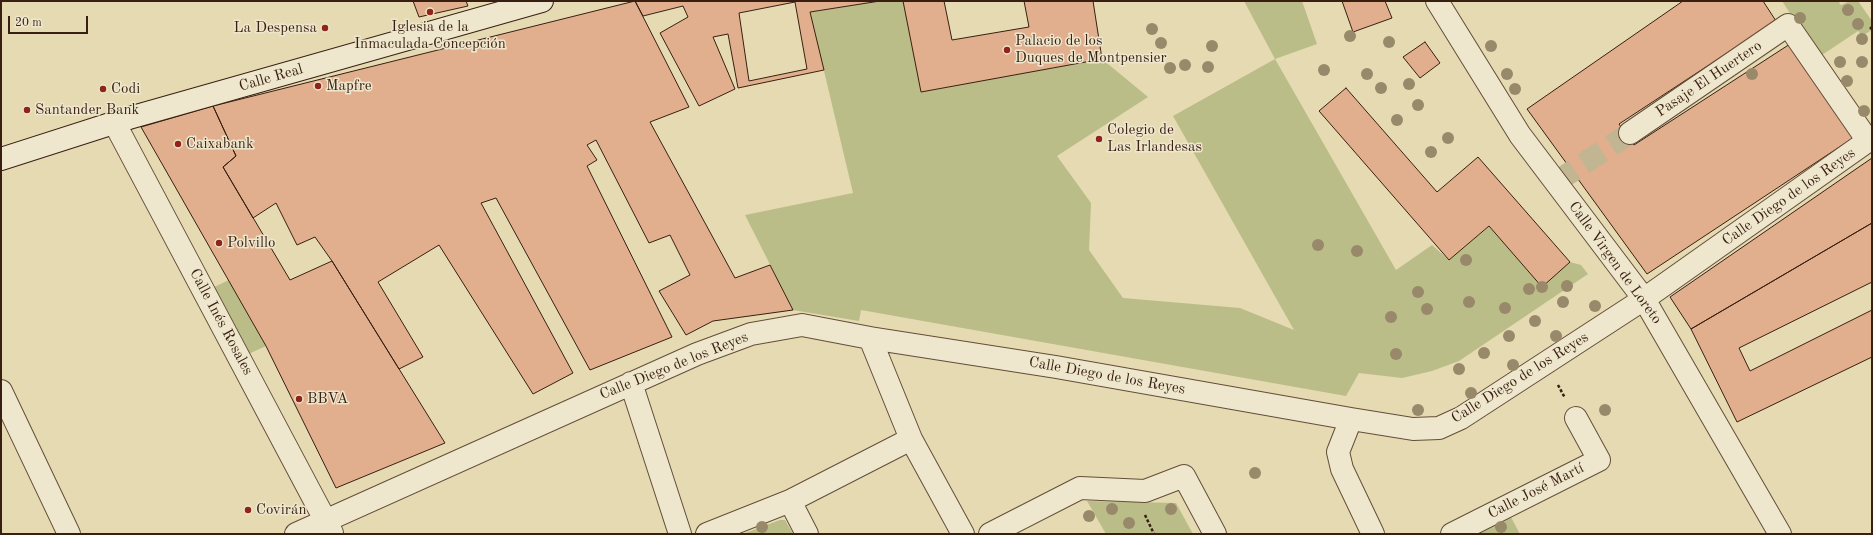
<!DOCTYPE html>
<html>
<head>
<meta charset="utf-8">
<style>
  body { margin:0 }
  #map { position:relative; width:1873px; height:535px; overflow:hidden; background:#e5dab2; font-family:"Old Standard TT",serif }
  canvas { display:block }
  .frame { position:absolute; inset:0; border:2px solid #381f11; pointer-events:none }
  .scale { position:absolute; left:8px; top:16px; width:80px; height:18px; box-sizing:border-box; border:2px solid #381f11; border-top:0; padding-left:5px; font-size:12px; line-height:14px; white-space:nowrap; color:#381f11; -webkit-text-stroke:3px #eee7cd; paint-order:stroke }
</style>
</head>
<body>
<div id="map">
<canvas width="1873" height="535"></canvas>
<div class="frame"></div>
<div class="scale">20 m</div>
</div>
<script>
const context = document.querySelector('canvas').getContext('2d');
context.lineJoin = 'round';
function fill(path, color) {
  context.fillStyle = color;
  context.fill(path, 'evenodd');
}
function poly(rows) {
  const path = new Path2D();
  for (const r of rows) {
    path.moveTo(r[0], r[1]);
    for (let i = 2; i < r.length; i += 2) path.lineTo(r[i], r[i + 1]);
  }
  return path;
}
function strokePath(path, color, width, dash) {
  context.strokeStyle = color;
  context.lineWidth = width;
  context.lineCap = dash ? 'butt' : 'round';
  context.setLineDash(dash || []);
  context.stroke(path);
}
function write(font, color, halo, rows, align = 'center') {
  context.font = font + ' "Old Standard TT",serif';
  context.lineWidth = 3;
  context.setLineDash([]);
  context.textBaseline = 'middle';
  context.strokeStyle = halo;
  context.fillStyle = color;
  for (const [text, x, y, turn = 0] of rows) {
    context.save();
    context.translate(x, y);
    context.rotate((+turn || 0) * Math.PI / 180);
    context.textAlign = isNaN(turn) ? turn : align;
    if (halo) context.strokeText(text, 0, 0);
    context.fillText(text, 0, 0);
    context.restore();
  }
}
const green = poly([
  [880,1,903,1,921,92,1102,59,1148,97,1057,156,1091,203,1089,250,1123,298,1240,308,1294,330,1173,116,1275,59,1244,1,1302,1,1317,44,1275,59,1396,270,1432,245,1449,260,1489,226,1542,286,1570,262,1581,265,1588,274,1459,361,1432,371,1402,378,1359,373,1346,396,861,310,859,321,793,310,745,215,853,193,810,12],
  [1782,1,1841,1,1839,3,1841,5,1850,1,1858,1,1872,21,1872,30,1862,36,1858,31,1819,57],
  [229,280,266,346,233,361,197,295],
  [1087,501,1176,503,1193,534,1106,534],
  [1505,506,1520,534,1453,534],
  [780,520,785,520,793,534,743,534]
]);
const building = poly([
  [413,1,466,1,468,6,419,17,413,1],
  [635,1,880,1,810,12,824,70,738,88,728,34,713,37,735,89,699,106,660,33,688,17,683,6,643,16,635,1],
  [795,2,807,69,749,81,739,13,795,2],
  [635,1,689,107,650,122,735,278,770,265,793,310,713,321,686,335,659,291,690,275,670,235,649,243,596,140,587,145,597,160,587,166,672,337,590,370,496,198,481,203,573,373,533,394,439,245,378,282,423,357,399,369,332,261,315,237,297,245,276,203,253,218,223,167,236,156,213,106,635,1],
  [903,1,944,1,952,40,1029,27,1024,1,1093,1,1102,59,921,92,903,1],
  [1342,1,1385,1,1392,18,1353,32,1342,1],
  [1683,1,1763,1,1776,21,1619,124,1634,145,1790,44,1853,138,1647,274,1527,109,1683,1],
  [1425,42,1440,63,1420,78,1403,57,1425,42],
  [1346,88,1437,192,1478,157,1570,262,1542,287,1489,226,1449,260,1319,111,1346,88],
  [213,106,236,156,223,167,290,280,332,261,445,443,336,488,266,346,141,127,213,106],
  [1872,158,1872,223,1691,329,1670,297,1872,158],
  [1872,223,1872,282,1739,348,1750,371,1872,310,1872,357,1737,422,1691,329,1872,223]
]);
const streetTunnel = poly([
  [1556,182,1630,133]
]);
const path = poly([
  [1870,29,1872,27],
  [1558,385,1565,398],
  [1145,515,1154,534]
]);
const street = poly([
  [1437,1,1520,135,1644,299,1780,534],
  [114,122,332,533],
  [1630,133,1788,25,1868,141],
  [870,338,911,439,963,534],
  [631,383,680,534],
  [1,391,69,534],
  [1351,419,1338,452,1342,469,1373,534],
  [790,501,807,534],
  [296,534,697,354,751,334,802,325,870,338,1056,367,1351,419,1413,429,1439,428,1461,418,1644,299,1872,138],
  [707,534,790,501,911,439],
  [990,534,1080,488,1145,491,1184,476,1215,534],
  [1452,534,1599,460,1576,418]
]);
const secondary = poly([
  [1,159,129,118,542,1]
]);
const trees = [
  [1848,10],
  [1800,18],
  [1858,24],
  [1152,29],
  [1350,36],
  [1862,39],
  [1389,42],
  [1161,43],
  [1212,46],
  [1491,46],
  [1840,62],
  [1862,62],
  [1185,65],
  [1208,67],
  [1170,68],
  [1324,70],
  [1367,74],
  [1507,74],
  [1752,74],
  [1847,81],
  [1409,84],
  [1381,88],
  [1515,89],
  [1418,105],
  [1864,111],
  [1397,120],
  [1448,138],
  [1431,152],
  [1318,245],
  [1357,251],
  [1466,260],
  [1567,286],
  [1542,287],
  [1529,289],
  [1418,292],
  [1469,302],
  [1563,302],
  [1595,306],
  [1505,308],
  [1427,309],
  [1391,317],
  [1535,321],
  [1509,336],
  [1556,336],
  [1484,353],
  [1396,354],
  [1513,365],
  [1459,369],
  [1471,393],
  [1418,410],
  [1605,410],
  [1255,473],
  [1112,509],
  [1171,509],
  [1089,516],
  [1129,523],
  [762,527],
  [1501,527]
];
const markers = [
  [430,12,4,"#8f2418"],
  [325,28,4,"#8f2418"],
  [1007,50,4,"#8f2418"],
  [318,86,4,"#8f2418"],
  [103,89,4,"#8f2418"],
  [27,110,4,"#8f2418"],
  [1099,139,4,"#8f2418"],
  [178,144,4,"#8f2418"],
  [219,243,4,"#8f2418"],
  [299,399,4,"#8f2418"],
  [248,510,4,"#8f2418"]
];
const poiNames = [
  ["Iglesia de la",430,27,"center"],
  ["Inmaculada Concepción",430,44,"center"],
  ["La Despensa",317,28,"right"],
  ["Palacio de los",1015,41],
  ["Duques de Montpensier",1015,58],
  ["Mapfre",326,86],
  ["Codi",111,89],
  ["Santander Bank",35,110],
  ["Colegio de",1107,130],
  ["Las Irlandesas",1107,147],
  ["Caixabank",186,144],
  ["Polvillo",227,243],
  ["BBVA",307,399],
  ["Covirán",256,510]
];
const streetNames = [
  ["Calle Real",271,78,-16],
  ["Pasaje El Huertero",1709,79,-34],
  ["Calle Diego de los Reyes",1789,197,-35],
  ["Calle Virgen de Loreto",1615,263,54],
  ["Calle Inés Rosales",221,322,62],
  ["Calle Diego de los Reyes",674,366,-22],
  ["Calle Diego de los Reyes",1107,376,10],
  ["Calle Diego de los Reyes",1520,378,-32],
  ["Calle José Martí",1536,491,-27]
];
fill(green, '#bbbd88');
fill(building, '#e1af8d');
strokePath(building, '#381f11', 1);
strokePath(streetTunnel, '#c2b592', 22, [22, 11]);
strokePath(street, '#634e39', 24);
strokePath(secondary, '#381f11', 24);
strokePath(path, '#381f11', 2.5, [3, 2]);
strokePath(street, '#eee7cd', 22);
strokePath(secondary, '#eee7cd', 22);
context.fillStyle = '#98896a';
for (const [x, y] of trees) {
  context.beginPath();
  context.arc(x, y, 6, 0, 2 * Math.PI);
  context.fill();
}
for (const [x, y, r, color] of markers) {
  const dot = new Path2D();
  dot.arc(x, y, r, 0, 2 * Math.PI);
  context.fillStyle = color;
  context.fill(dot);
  strokePath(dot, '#eee7cd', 1.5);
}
write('15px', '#381f11', '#eee7cd', poiNames, 'left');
write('15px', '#381f11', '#eee7cd', streetNames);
</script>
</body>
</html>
